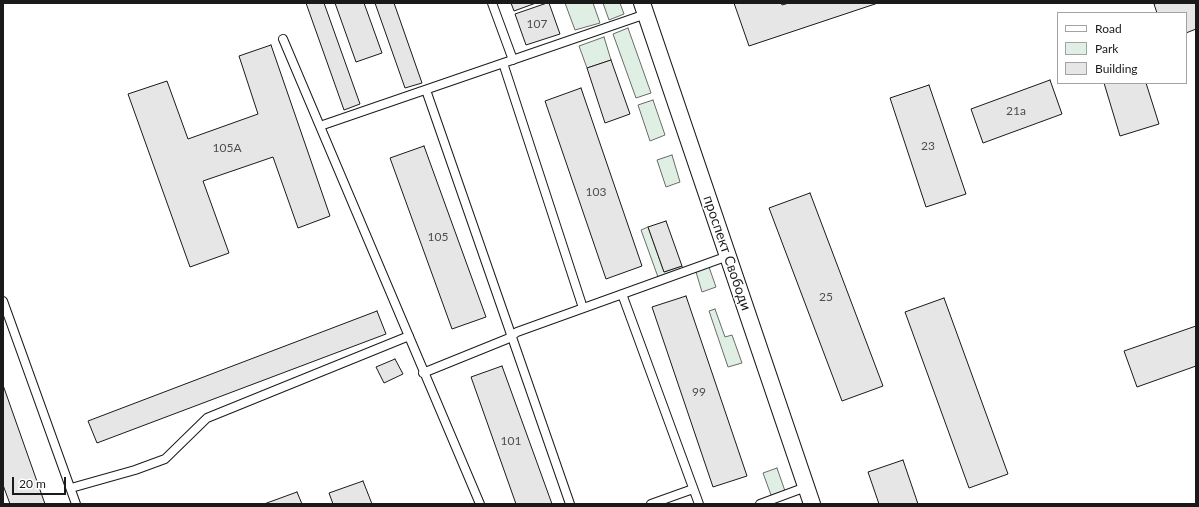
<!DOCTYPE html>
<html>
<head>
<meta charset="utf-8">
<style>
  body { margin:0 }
  #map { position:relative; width:1199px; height:507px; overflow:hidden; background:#fff; font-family:Lato,sans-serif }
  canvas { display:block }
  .frame { position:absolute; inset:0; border:4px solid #1a1a1a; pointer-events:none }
  .legend { position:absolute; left:1057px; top:12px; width:130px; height:72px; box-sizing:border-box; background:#fff; border:1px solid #a3a3a3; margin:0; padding:5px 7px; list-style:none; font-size:12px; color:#1a1a1a }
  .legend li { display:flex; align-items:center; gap:8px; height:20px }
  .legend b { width:20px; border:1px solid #a3a3a3 }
  .scale { position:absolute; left:12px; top:477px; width:54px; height:18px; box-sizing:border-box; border:2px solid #1a1a1a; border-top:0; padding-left:5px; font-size:12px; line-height:14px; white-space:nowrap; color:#1a1a1a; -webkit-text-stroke:3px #fff; paint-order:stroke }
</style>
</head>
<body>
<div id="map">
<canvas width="1199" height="507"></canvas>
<div class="frame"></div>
<ul class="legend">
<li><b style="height:5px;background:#fff"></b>Road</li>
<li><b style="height:11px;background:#e0efe3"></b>Park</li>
<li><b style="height:11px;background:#e6e6e6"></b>Building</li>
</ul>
<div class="scale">20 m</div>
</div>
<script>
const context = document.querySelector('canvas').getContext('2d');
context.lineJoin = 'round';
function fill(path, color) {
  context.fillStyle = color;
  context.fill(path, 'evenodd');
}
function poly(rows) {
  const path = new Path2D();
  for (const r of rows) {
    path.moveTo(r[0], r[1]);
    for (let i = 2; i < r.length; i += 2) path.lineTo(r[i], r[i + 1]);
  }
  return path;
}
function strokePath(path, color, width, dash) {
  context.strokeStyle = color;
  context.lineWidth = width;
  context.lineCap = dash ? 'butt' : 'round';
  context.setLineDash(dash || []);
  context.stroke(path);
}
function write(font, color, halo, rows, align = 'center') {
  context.font = font + ' Lato,sans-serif';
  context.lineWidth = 3;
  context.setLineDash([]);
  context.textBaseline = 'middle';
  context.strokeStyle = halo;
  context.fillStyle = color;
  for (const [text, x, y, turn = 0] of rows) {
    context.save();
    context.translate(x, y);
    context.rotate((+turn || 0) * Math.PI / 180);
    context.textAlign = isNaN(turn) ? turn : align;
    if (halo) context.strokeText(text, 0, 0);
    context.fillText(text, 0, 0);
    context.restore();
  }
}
const green = poly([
  [565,3,593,3,600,23,575,30,565,3],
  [603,3,620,3,624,14,609,20,603,3],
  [628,28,651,93,636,98,613,34,628,28],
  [604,37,611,60,587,68,579,46,604,37],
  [653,100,665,135,650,141,638,105,653,100],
  [672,155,680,182,666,187,657,160,672,155],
  [648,227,664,272,682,266,683,268,658,277,641,230,648,227],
  [709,267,716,287,702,292,696,272,709,267],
  [715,309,725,337,732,335,742,363,728,367,709,311,715,309],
  [777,468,785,491,771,495,763,473,777,468]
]);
const building = poly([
  [306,3,324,3,360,104,344,110,306,3],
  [335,3,364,3,382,53,356,62,335,3],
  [375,3,394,3,422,83,405,88,375,3],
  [511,3,536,3,514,11,511,3],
  [547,3,549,3,560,34,526,45,515,14,547,3],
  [734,3,781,3,782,5,789,3,878,3,749,46,734,3],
  [1158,3,1196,3,1196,29,1186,33,1186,13,1157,13,1154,4,1158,3],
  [271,45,330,216,298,228,273,157,203,181,229,253,190,267,128,94,167,81,188,139,258,114,239,56,271,45],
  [611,60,630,114,605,123,587,68,611,60],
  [1050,80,1062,114,983,143,971,109,1050,80],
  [1104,83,1146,83,1159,124,1120,136,1104,83],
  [929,85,966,194,926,207,890,98,929,85],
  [581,88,642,266,606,279,545,101,581,88],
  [424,146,486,317,452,329,390,158,424,146],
  [810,193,883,386,842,401,769,208,810,193],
  [666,221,682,266,664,272,648,227,666,221],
  [686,296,747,476,713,487,652,307,686,296],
  [944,298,1008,474,969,488,905,312,944,298],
  [377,311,386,334,97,443,88,421,377,311],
  [1196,326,1196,366,1137,387,1124,351,1196,326],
  [395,359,403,374,384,383,376,367,395,359],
  [502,366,552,504,516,504,471,377,502,366],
  [3,385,45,504,10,504,3,485,3,385],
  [903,460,918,504,879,504,868,472,903,460],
  [363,481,372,504,333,504,329,493,363,481],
  [297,492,302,504,264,504,297,492]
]);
const service = poly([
  [492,3,513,60],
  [283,39,480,504],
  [503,63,583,308],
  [426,90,570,504],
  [320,126,646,14],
  [622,294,699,504],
  [3,301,76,504],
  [423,373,507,339,517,332,728,256],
  [71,488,135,470,165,459,207,418,409,336],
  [651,504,693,489],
  [760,504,806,487]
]);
const minor = poly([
  [642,3,812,504]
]);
const numberNames = [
  ["107",537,24],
  ["21а",1016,111],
  ["23",928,146],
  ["105А",227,148],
  ["103",596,192],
  ["105",438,237],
  ["25",826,297],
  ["99",699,392],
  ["101",511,441]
];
const streetNames = [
  ["проспект Свободи",727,253,71]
];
fill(green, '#e0efe3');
strokePath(green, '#6a6a6a', 1);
fill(building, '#e6e6e6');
strokePath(building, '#1a1a1a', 1);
strokePath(service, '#1a1a1a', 10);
strokePath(minor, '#1a1a1a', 18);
strokePath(service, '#fff', 8);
strokePath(minor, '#fff', 16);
write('12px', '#4d4d4d', null, numberNames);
write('14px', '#1a1a1a', '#fff', streetNames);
</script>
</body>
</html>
